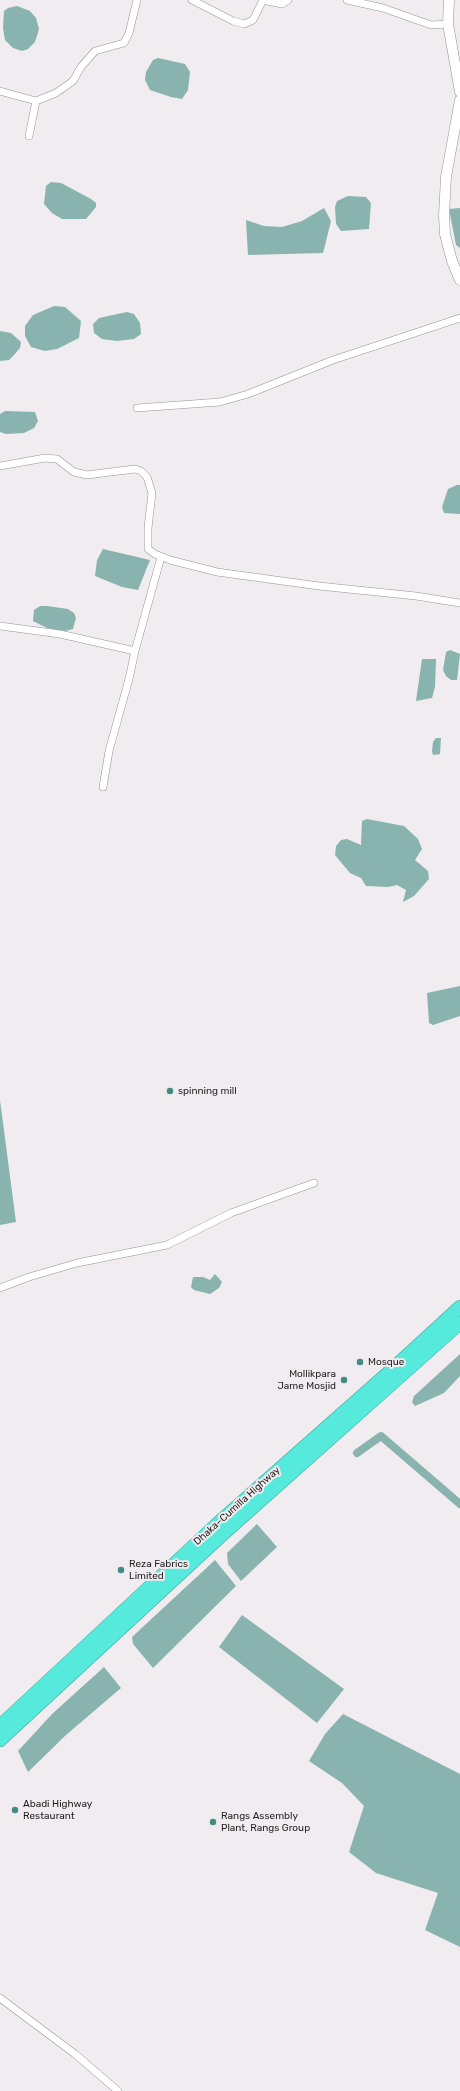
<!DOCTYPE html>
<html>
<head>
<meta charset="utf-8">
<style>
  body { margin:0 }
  canvas { display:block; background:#f0ecef }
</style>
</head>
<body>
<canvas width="460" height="2091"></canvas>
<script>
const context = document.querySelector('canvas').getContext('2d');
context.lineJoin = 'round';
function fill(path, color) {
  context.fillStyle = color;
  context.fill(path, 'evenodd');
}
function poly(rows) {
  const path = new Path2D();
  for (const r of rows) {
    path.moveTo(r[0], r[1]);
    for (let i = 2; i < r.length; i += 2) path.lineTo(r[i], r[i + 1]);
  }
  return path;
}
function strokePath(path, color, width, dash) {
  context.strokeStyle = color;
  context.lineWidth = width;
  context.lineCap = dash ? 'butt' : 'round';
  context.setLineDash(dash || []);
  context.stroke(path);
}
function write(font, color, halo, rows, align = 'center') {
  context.font = font + ' Rubik,sans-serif';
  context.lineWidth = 4;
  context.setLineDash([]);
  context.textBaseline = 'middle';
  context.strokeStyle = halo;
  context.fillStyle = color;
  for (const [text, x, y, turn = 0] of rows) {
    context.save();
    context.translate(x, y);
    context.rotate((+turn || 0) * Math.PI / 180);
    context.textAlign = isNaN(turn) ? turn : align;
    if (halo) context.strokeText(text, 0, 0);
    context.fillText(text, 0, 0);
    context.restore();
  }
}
const water = poly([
  [17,6,30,11,36,18,39,29,35,42,28,49,22,51,13,48,5,40,3,28,4,11,8,8],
  [158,58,185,64,190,72,188,90,182,99,171,97,150,90,145,80,146,72,153,60],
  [51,182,61,183,91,199,96,203,96,207,86,219,62,219,52,213,44,204,46,186],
  [348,196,366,197,371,203,369,229,341,231,336,224,335,207,337,201],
  [324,208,331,221,323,253,248,255,246,220,264,226,282,227,302,221],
  [460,208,460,248,456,245,449,209],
  [54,306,65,307,81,321,79,338,57,349,45,351,31,347,25,336,25,326,33,315],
  [127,312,134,314,140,323,141,334,134,339,117,341,102,339,94,333,93,324,99,318],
  [0,331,11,333,21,342,20,348,14,355,9,360,0,361],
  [5,411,35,412,38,421,34,428,24,433,6,434,0,432,0,414],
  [457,485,460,485,460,514,444,513,442,507,448,489],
  [103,549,150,560,138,590,122,587,95,576,97,560],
  [47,606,68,609,74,613,76,618,73,629,65,631,47,628,33,621,34,610,40,606],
  [450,650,460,654,457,680,451,680,446,676,443,670,446,652],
  [422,659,436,659,435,687,432,698,416,701],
  [436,738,441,738,440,754,433,755,432,751,433,742],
  [367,819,404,826,418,839,422,849,415,860,428,871,429,879,414,896,403,902,406,890,397,885,388,887,366,886,361,878,350,873,335,855,336,846,341,840,347,839,361,845,362,821],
  [460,986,460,1016,433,1025,429,1023,427,993],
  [0,1100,16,1222,0,1225],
  [215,1274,222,1282,219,1288,210,1294,194,1290,191,1287,193,1277,203,1277,210,1280],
  [460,1354,460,1376,444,1393,415,1406,412,1402,414,1396],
  [257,1524,277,1547,241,1581,228,1564,227,1553],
  [215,1560,236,1586,153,1668,133,1644,132,1637],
  [242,1615,344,1689,317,1723,219,1647],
  [104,1667,121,1688,66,1735,28,1772,18,1751,52,1714],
  [343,1714,460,1774,460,1947,425,1930,438,1893,376,1873,349,1852,364,1806,342,1783,309,1761,325,1734]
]);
const canal = poly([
  [357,1453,381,1436,460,1504]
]);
const street = poly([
  [192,0,233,21,244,24,253,20,263,0,282,4,288,0],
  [347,0,383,8,431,25,448,24],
  [0,91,36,101],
  [29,136,36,101,56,93,73,81,81,67,95,51,124,43,129,33,137,0],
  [137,408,220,402,248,394,333,360,460,318],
  [0,466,45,458,57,459,74,472,87,475,135,469,141,471,147,477,152,493,148,528,148,549,155,554,170,560,217,572,319,586,416,596,460,603],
  [0,626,60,634,135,651,161,557],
  [103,787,109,751,129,679,135,651],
  [0,1288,29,1277,77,1263,167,1245,231,1213,314,1183],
  [0,1998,75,2054,118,2091]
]);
const secondary = poly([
  [449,0,448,24,460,92],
  [460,100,446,177,444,215,445,234,452,261,460,280]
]);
const highway = poly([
  [0,1726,216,1525,388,1373,460,1307],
  [0,1740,224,1533,460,1323]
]);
const markers = [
  [170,1091,4,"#448a83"],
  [360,1362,4,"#448a83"],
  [344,1380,4,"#448a83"],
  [121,1570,4,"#448a83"],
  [15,1810,4,"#448a83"],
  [213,1822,4,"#448a83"]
];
const poiNames = [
  ["spinning mill",178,1091],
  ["Mosque",368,1362],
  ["Mollikpara",336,1374,"right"],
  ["Jame Mosjid",336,1386,"right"],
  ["Reza Fabrics",129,1564],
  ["Limited",129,1576],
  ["Abadi Highway",23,1804],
  ["Restaurant",23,1816],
  ["Rangs Assembly",221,1816],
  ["Plant, Rangs Group",221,1828]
];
const streetNames = [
  ["Dhaka–Cumilla Highway",237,1506,-42]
];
fill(water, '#89b3ae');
strokePath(canal, '#89b3ae', 8);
strokePath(street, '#969295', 8);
strokePath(secondary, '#969295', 11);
strokePath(highway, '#43a39a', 14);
strokePath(street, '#fff', 7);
strokePath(secondary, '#fff', 10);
strokePath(highway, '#56eadc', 13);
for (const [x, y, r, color] of markers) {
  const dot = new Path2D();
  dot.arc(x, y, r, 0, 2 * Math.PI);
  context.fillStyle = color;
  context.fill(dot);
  strokePath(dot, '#f0ecef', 1.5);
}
write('10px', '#211f20', '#f0ecef', poiNames, 'left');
write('10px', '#211f20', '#f0ecef', streetNames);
</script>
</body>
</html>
